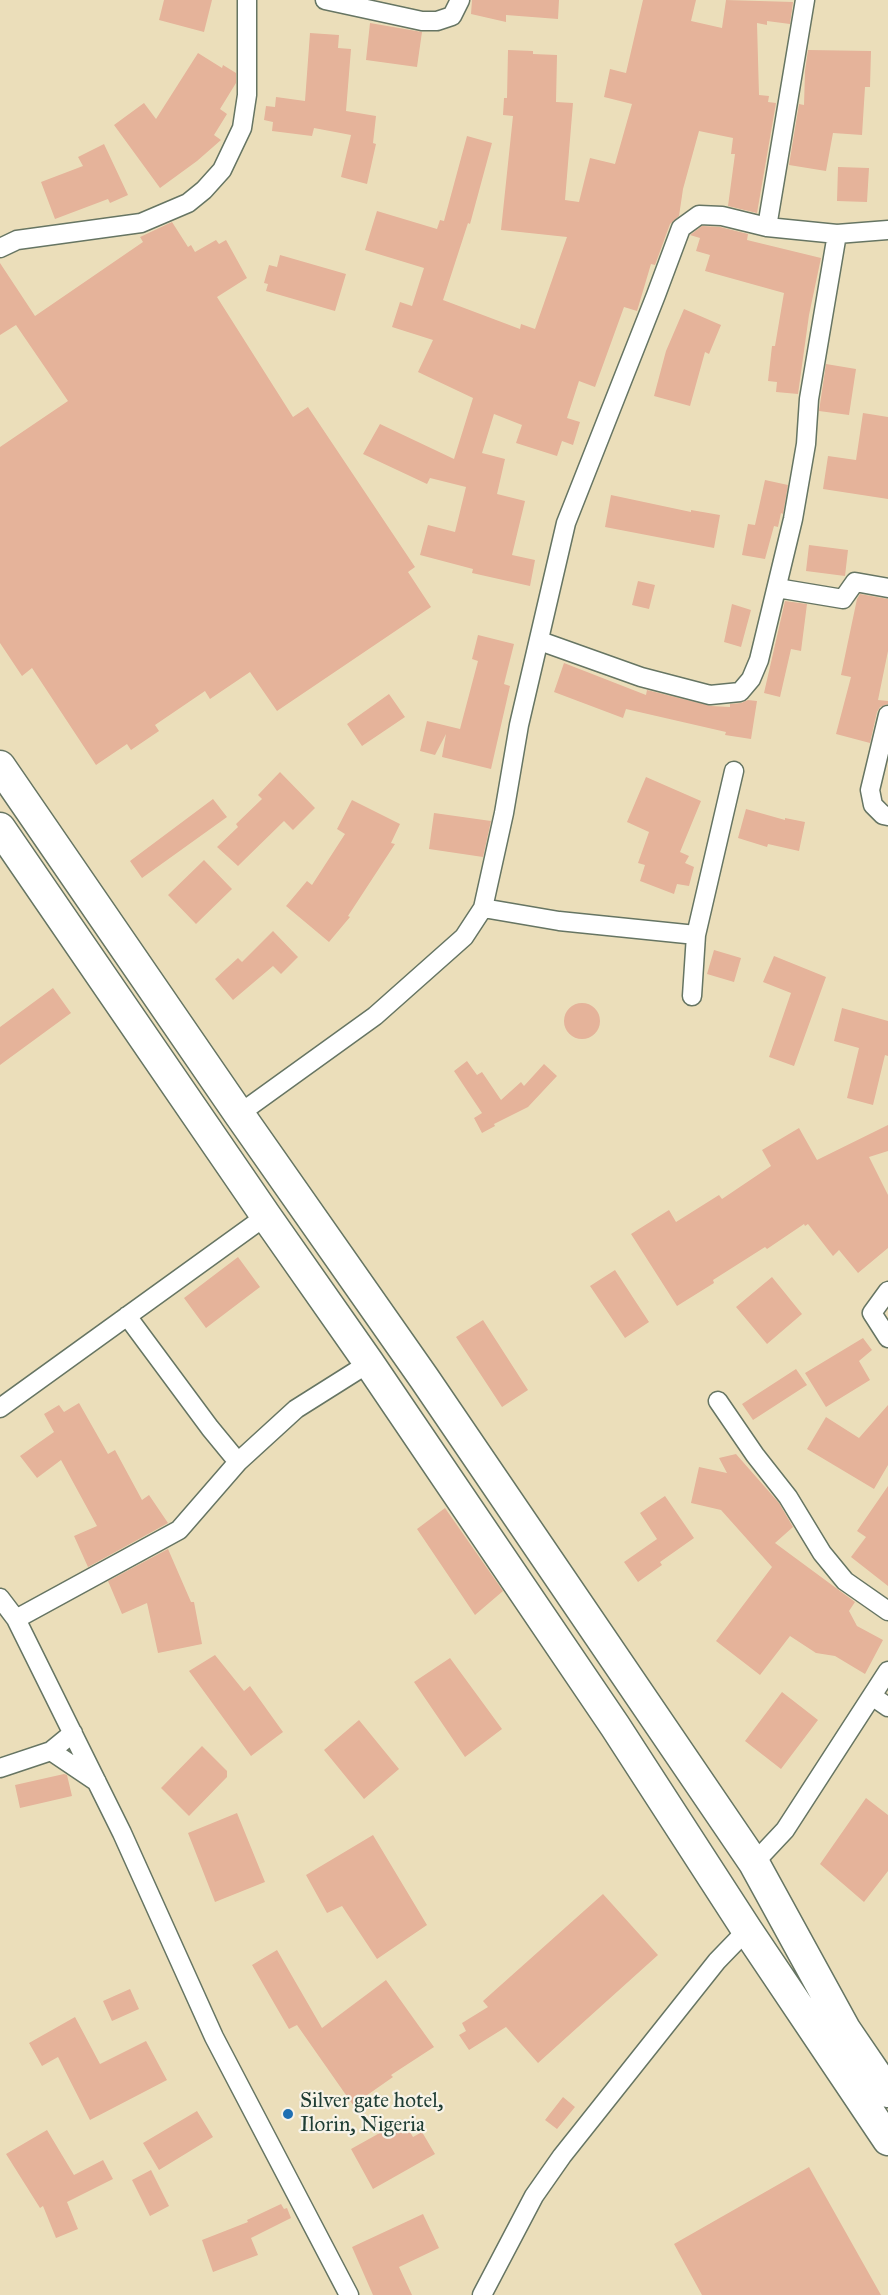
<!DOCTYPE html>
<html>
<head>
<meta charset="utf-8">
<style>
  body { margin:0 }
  canvas { display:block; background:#ebdeba }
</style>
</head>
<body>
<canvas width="888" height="2295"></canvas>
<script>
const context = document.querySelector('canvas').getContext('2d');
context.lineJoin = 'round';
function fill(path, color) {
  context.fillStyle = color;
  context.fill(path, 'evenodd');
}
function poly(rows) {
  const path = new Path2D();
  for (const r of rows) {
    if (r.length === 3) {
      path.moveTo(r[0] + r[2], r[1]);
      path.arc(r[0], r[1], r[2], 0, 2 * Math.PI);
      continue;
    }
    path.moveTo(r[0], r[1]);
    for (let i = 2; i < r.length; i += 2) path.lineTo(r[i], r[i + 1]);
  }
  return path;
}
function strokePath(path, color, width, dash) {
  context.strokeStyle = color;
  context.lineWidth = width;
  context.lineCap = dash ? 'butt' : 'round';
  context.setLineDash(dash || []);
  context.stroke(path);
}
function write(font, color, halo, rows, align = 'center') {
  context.font = font + ' "IM FELL Great Primer",serif';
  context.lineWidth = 4.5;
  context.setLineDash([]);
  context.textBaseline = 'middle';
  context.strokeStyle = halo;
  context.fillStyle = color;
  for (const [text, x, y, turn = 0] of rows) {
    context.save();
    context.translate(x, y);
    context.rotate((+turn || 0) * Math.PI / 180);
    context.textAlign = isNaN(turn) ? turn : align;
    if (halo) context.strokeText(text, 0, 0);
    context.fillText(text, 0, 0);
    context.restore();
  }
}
const building = poly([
  [164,0,212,0,204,32,159,20],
  [472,0,559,0,558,19,506,15,506,22,471,14],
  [643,0,696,0,691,21,722,28,726,0,793,2,790,24,767,21,767,25,757,23,759,95,769,96,768,102,776,103,757,213,728,206,735,154,731,154,733,138,699,131,683,189,679,216,670,224,655,265,651,264,637,311,624,307,595,387,579,381,567,418,580,422,573,445,562,441,557,456,516,443,522,425,494,414,482,453,505,459,497,494,525,501,512,555,535,560,530,586,472,573,473,569,420,555,428,525,455,532,466,487,430,478,427,484,363,454,380,424,454,459,473,398,418,372,433,340,392,327,400,302,412,306,424,268,365,250,377,211,437,229,440,220,444,221,467,136,492,143,470,224,468,223,443,300,520,329,521,324,535,329,567,237,501,230,513,116,503,115,504,98,507,98,508,50,533,51,533,54,557,55,556,102,573,103,565,200,579,202,590,158,615,164,632,104,604,97,610,69,626,73],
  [370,23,422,32,417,67,366,60],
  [310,33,339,35,338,48,351,49,346,111,376,116,373,143,376,144,367,184,341,177,351,135,314,128,312,136,272,131,273,122,264,120,266,106,275,107,276,97,305,101],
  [808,50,871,51,870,87,865,87,862,135,833,133,826,171,789,165,799,104,804,105,805,71],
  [198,53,222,68,223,65,236,73,236,83,220,109,227,114,214,135,221,140,197,161,160,188,114,125,144,103,156,119],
  [104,144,128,195,110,203,108,199,55,219,41,182,83,166,78,157],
  [838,167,869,168,867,202,837,201],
  [172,222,188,247,191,245,195,252,216,240,219,244,226,240,247,278,217,297,293,417,308,407,415,567,408,572,431,607,277,711,250,672,210,699,205,691,155,725,159,731,131,750,127,744,96,765,32,668,22,676,0,643,0,447,68,401,16,325,0,335,0,263,35,316,143,242,140,237],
  [702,226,720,227,748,234,747,240,821,258,809,315,798,394,776,392,777,382,768,381,772,346,775,346,784,293,705,271,710,255,696,251,700,238,690,235],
  [280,255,346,274,335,311,266,291,268,284,264,283,269,265,277,267],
  [684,309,721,325,709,354,705,352,690,406,654,396,666,351],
  [826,364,856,369,849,415,819,411],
  [863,413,888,417,888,499,823,489,828,456,856,460],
  [765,480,788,485,783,514,781,513,778,527,774,526,765,559,742,555,748,524,755,525],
  [611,495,691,512,691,510,720,515,714,548,605,527],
  [809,545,848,550,845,576,806,571],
  [638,581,655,585,649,609,632,605],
  [860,594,888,599,888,651,878,700,888,701,888,704,880,707,877,712,870,743,836,734,851,677,841,675,857,599],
  [785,601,807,604,801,651,791,649,780,697,764,693],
  [732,604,751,610,741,647,724,642],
  [478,635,514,644,504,684,510,686,491,769,442,757,446,734,435,755,420,751,427,721,460,729,478,661,472,659],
  [564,663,646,695,647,690,711,706,730,707,730,704,741,703,748,700,757,701,751,739,725,735,726,732,626,709,623,718,554,692],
  [389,694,405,717,362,746,347,724],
  [280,772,315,808,293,830,284,821,238,866,217,847,238,827,236,824,262,799,258,795],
  [646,777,701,801,680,852,689,856,685,863,694,867,689,886,677,884,674,894,640,881,645,865,638,863,649,832,627,822],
  [213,799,227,817,142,878,130,861],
  [352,800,400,824,391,843,395,844,348,916,350,917,329,942,286,906,307,881,312,885,345,834,337,829],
  [746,809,785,820,785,818,805,822,799,851,768,844,767,847,738,838],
  [434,813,491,821,483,857,429,849],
  [204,860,232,889,196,924,168,895],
  [273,931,298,957,281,974,273,966,233,1000,215,979,238,958,242,962],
  [714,950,741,958,734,982,707,974],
  [774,956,826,977,794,1066,769,1057,791,993,763,982],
  [53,988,71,1013,0,1065,0,1027],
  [582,1021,18],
  [842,1008,888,1021,888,1056,885,1055,873,1105,847,1098,859,1048,834,1041],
  [467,1061,477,1075,482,1072,501,1100,521,1082,524,1086,544,1064,557,1076,528,1107,494,1124,495,1126,482,1133,474,1118,482,1113,454,1071],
  [888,1125,888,1151,869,1157,888,1195,888,1248,858,1273,839,1250,833,1256,808,1224,805,1226,804,1224,767,1249,765,1247,713,1280,714,1283,677,1306,631,1234,669,1210,676,1222,719,1195,722,1199,771,1166,762,1150,799,1128,817,1160],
  [238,1257,260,1287,206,1328,184,1298],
  [615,1270,649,1322,625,1338,590,1286],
  [772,1277,802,1314,767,1344,736,1307],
  [483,1320,528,1390,502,1407,456,1337],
  [863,1338,872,1350,859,1361,870,1380,826,1407,805,1373],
  [796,1369,807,1385,753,1420,742,1404],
  [79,1403,108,1454,115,1450,142,1500,149,1495,168,1523,88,1567,74,1536,97,1526,61,1460,37,1478,20,1456,54,1432,44,1414,59,1405,64,1412],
  [888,1405,888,1465,874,1489,807,1449,826,1417,859,1438],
  [736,1454,779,1503,793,1527,775,1543,855,1602,849,1611,857,1626,883,1640,865,1674,835,1656,816,1653,790,1636,760,1675,716,1641,772,1567,721,1510,691,1503,699,1467,727,1473,719,1458],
  [888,1486,888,1586,851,1557,866,1537,857,1531],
  [665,1496,694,1538,660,1562,662,1565,638,1582,624,1562,657,1539,640,1513],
  [445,1508,503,1591,475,1615,417,1529],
  [168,1549,191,1602,194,1602,202,1644,158,1653,147,1603,122,1614,108,1581],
  [215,1655,244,1691,250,1686,283,1732,251,1756,189,1671],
  [450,1658,502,1729,465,1757,414,1682],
  [782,1692,818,1720,781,1769,745,1741],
  [359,1720,399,1769,364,1799,324,1750],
  [202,1746,227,1771,227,1777,189,1816,161,1788],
  [64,1774,67,1775,72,1796,20,1808,15,1785],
  [866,1798,888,1815,888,1871,864,1902,820,1864],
  [237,1813,265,1882,215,1902,188,1833],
  [373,1835,427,1925,377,1959,342,1906,327,1913,306,1875],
  [603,1894,658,1955,538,2063,506,2027,469,2050,459,2035,466,2031,462,2023,488,2007,483,2001],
  [277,1950,322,2028,386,1980,434,2047,391,2075,393,2077,353,2105,297,2025,289,2029,252,1965],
  [130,1989,139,2009,112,2021,103,2001],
  [75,2017,100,2064,146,2041,167,2080,90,2120,58,2057,42,2066,29,2043],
  [563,2097,575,2107,557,2129,545,2120],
  [197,2111,213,2137,159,2170,143,2143],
  [403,2120,413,2137,422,2132,435,2154,373,2189,351,2149],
  [47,2130,74,2175,103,2160,113,2179,67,2202,78,2229,56,2238,43,2206,40,2208,6,2154],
  [809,2167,881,2295,702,2295,674,2244],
  [151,2170,169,2206,150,2216,132,2180],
  [281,2204,284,2209,287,2208,291,2218,251,2238,258,2255,213,2272,202,2240,248,2222,247,2220],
  [423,2214,439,2248,399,2267,412,2295,373,2295,352,2247]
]);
const minor = poly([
  [325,0,422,21,437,21,452,16,460,0],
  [767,227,805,0],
  [0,248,17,240,141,223,188,203,204,190,222,170,242,128,247,95,247,0],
  [777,588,843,599,855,582,888,588],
  [540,641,641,677,710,695,740,692,751,679,759,660,793,519,806,444,809,399,837,234],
  [888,715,870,790,873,805,883,815,888,816],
  [483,908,559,921,696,935],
  [692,996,696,935,734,771],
  [239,1114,375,1016,464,937,483,908,504,813,519,725,566,523,656,295,681,228,699,215,722,216,767,227,837,234,888,230],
  [888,1291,872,1313,888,1338],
  [718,1401,755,1455,788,1497,822,1553,845,1581,888,1611],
  [0,1408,266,1216],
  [238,1462,296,1409,369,1363],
  [0,1598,16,1619,122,1833,214,2037,349,2295],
  [16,1619,179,1530,238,1462,210,1428,127,1316],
  [872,1696,888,1707],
  [51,1751,97,1782],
  [0,1768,51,1751,73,1733],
  [754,1863,785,1830,888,1671],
  [482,2295,534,2196,562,2156,717,1961,747,1930]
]);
const primary = poly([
  [0,766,239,1114,424,1378,754,1863,845,2029,888,2092],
  [0,828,266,1216,369,1363,615,1726,747,1930,888,2140]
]);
const markers = [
  [288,2114,6,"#1f6fb2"]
];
const poiNames = [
  ["Silver gate hotel,",300,2102],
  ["Ilorin, Nigeria",300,2126]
];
fill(building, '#e5b39a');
strokePath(minor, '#667563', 21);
strokePath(primary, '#667563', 33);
strokePath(minor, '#fff', 18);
strokePath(primary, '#fff', 30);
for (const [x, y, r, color] of markers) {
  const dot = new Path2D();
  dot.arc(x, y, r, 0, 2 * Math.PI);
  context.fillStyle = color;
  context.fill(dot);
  strokePath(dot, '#f7f3e8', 2);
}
write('21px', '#1f3d34', '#f7f3e8', poiNames, 'left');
</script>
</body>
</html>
